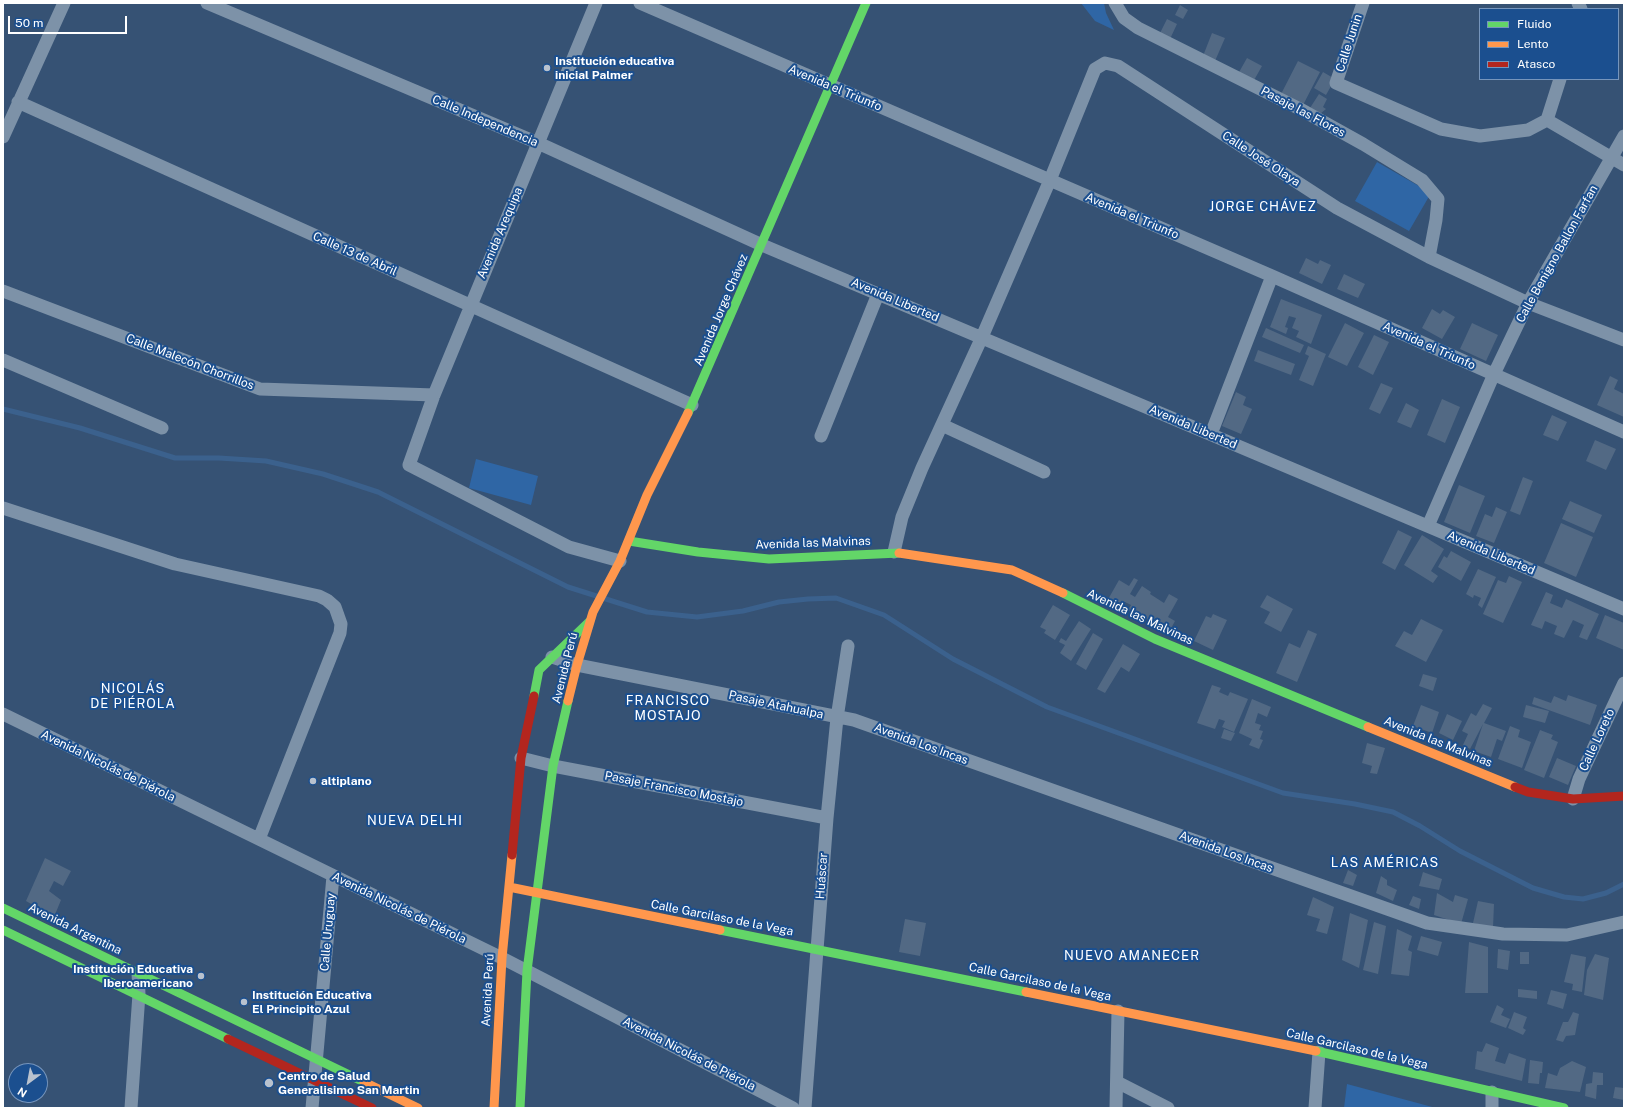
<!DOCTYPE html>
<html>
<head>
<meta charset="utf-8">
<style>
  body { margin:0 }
  #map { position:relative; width:1627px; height:1111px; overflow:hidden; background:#365274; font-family:"Public Sans",sans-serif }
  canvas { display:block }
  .frame { position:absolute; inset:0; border:4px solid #fff; pointer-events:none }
  .legend { position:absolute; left:1479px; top:8px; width:140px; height:72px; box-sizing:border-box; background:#1b4f8f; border:1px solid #7695bc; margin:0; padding:5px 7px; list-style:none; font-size:12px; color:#fff }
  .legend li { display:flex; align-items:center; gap:8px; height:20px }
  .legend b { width:20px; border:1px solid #7695bc }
  .north { position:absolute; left:8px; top:1063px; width:40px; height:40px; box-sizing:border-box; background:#1b4f8f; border:1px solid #7695bc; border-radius:50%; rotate:212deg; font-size:11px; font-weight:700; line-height:16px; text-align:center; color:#fff }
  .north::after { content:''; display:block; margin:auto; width:14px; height:18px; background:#b9c2ce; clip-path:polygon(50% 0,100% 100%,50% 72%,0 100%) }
  .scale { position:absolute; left:8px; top:16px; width:119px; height:18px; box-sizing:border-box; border:2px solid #fff; border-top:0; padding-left:5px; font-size:12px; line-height:14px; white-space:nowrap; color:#fff; -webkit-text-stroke:3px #1b4f8f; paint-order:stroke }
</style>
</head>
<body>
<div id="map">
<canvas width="1627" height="1111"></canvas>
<div class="frame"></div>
<ul class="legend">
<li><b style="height:5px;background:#63d668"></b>Fluido</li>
<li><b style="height:5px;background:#ff974d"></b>Lento</li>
<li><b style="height:5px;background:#b3261e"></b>Atasco</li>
</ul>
<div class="north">N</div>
<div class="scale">50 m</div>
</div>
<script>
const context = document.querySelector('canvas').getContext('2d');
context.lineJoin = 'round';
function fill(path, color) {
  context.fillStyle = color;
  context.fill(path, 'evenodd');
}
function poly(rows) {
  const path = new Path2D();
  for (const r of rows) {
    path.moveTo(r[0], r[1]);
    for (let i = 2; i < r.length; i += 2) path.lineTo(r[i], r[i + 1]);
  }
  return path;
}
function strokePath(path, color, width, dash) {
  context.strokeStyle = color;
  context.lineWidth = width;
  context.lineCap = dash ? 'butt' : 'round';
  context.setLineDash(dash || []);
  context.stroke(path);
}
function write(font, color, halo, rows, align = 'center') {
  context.font = font + ' "Public Sans",sans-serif';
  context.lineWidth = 4;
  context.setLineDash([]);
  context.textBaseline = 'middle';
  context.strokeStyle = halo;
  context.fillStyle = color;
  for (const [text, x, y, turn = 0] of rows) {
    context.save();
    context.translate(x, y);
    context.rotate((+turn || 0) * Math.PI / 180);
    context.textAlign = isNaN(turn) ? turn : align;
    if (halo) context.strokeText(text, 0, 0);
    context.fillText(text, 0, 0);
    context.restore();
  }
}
const green = poly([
  [1081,3,1104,3,1106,13,1114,30,1095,21],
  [1377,162,1431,193,1409,231,1355,201],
  [476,459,538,476,531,505,469,488],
  [1347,1084,1436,1108,1344,1108]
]);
const stream = poly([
  [3,409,80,428,175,458,219,458,266,461,323,474,378,492,568,587,647,612,697,617,743,611,779,602,808,599,836,598,884,615,953,659,1047,707,1283,793,1355,804,1393,812,1420,826,1460,851,1533,888,1564,897,1583,899,1606,893,1624,884]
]);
const building = poly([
  [1180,5,1188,10,1183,19,1175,15],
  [1167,19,1177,24,1170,39,1160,33],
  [1212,33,1225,38,1215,61,1203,56],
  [1247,58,1262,66,1253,82,1238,74],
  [1298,61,1320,72,1302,107,1280,96],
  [1323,72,1335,79,1326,95,1314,88],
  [1319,94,1327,99,1323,107,1326,109,1320,114,1310,108],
  [1306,258,1318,264,1320,260,1331,265,1322,284,1299,273],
  [1344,274,1365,284,1358,298,1337,289],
  [1281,299,1322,315,1311,344,1296,337,1299,331,1292,328,1296,318,1289,316,1285,327,1288,328,1286,334,1270,327],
  [1432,309,1440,314,1443,310,1455,317,1442,339,1422,328],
  [1345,323,1364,333,1347,366,1328,357],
  [1472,323,1498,335,1486,361,1460,349],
  [1266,328,1304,345,1300,353,1262,337],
  [1374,335,1389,342,1373,375,1358,367],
  [1308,346,1326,354,1313,386,1299,380,1309,356,1305,354],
  [1258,350,1295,364,1291,375,1254,361],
  [1610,376,1618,380,1614,389,1624,394,1624,417,1597,405],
  [1381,383,1393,388,1380,414,1369,409],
  [1236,392,1246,397,1243,405,1252,409,1241,434,1222,426],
  [1442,399,1460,407,1445,443,1427,435],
  [1406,403,1419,410,1411,428,1397,422],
  [1552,415,1567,422,1558,441,1543,435],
  [1595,440,1616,449,1606,470,1586,461],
  [1523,477,1533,481,1520,515,1510,511],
  [1459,485,1485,496,1470,533,1444,522],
  [1570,501,1602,515,1594,533,1562,519],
  [1496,507,1507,512,1494,543,1476,536,1485,514,1492,517],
  [1561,523,1593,537,1576,577,1544,563],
  [1398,530,1412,537,1395,570,1382,563],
  [1422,535,1444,549,1431,571,1438,576,1433,583,1404,565],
  [1451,551,1471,562,1461,581,1438,567,1444,556,1447,558],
  [1478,569,1496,577,1482,608,1478,605,1481,598,1474,595,1473,598,1466,594],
  [1509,576,1522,582,1503,623,1483,614,1498,580,1506,583],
  [1134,578,1138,580,1130,594,1135,597,1142,586,1151,592,1150,594,1164,603,1169,594,1178,599,1168,617,1175,621,1169,632,1138,614,1137,616,1128,610,1131,605,1125,602,1120,611,1106,603,1119,580,1129,586],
  [1546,592,1553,595,1550,603,1562,608,1566,599,1599,614,1587,640,1579,637,1584,625,1573,620,1564,638,1554,634,1557,626,1545,621,1542,629,1531,625],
  [1267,595,1293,609,1281,632,1264,623,1270,612,1260,607],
  [1053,605,1070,615,1055,640,1044,633,1046,630,1040,627],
  [1213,614,1227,620,1213,650,1194,641,1206,616,1211,618],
  [1605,615,1624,623,1624,650,1596,638],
  [1421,619,1443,630,1426,662,1395,646,1404,631,1412,635],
  [1079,621,1091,629,1071,661,1060,653,1065,645,1059,642,1061,638,1066,641],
  [1308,630,1317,634,1297,682,1276,673,1289,643,1300,648],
  [1093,633,1103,639,1086,670,1076,664],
  [1123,644,1140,654,1129,672,1121,667,1105,693,1097,689],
  [1423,674,1437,678,1433,691,1419,686],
  [1212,685,1221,688,1219,692,1228,696,1230,692,1248,699,1234,732,1222,727,1225,721,1219,719,1215,729,1197,723],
  [1568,695,1597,705,1590,725,1532,704,1534,697,1551,703,1554,696,1566,701],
  [1252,699,1271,707,1267,717,1258,713,1255,723,1261,725,1259,730,1263,731,1260,739,1263,740,1259,749,1249,745,1252,739,1239,733],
  [1483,704,1492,708,1484,723,1506,731,1502,741,1497,739,1491,757,1474,751,1483,724,1470,749,1463,745,1468,734,1462,731,1471,713,1476,716],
  [1421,705,1439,712,1432,733,1413,726],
  [1526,705,1549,711,1545,723,1523,717],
  [1447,714,1462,721,1453,740,1439,733],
  [1510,726,1520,730,1518,737,1531,742,1522,768,1498,759],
  [1224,729,1235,733,1231,741,1221,738],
  [1540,730,1553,735,1551,739,1558,742,1544,778,1524,770],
  [1367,743,1385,748,1377,774,1370,773,1372,766,1362,763],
  [1557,758,1576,766,1568,785,1549,777],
  [45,858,71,871,63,886,54,881,49,891,61,900,54,917,26,901],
  [1348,870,1357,875,1353,886,1343,883],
  [1423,872,1442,879,1439,890,1419,886],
  [1381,876,1387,880,1387,885,1397,890,1393,901,1376,893],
  [1437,893,1453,902,1455,895,1468,899,1461,924,1434,915],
  [1413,896,1421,899,1419,909,1409,905],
  [1313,897,1334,907,1327,934,1316,931,1320,919,1307,915],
  [1478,901,1494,904,1493,928,1473,923],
  [1350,913,1368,920,1359,968,1342,960],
  [905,919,926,923,920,956,899,952],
  [1374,922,1386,926,1378,974,1363,970],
  [1397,929,1412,936,1408,950,1412,952,1409,976,1391,974],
  [1421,936,1442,942,1438,956,1417,950],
  [1469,942,1488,947,1488,993,1465,993],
  [1498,949,1510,951,1508,970,1497,968],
  [1520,952,1529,952,1529,964,1520,964],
  [1571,954,1586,957,1582,992,1572,990,1573,984,1564,982],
  [1595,954,1609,958,1603,1000,1584,995,1587,970],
  [1518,989,1537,991,1537,999,1518,997],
  [1551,990,1567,994,1563,1009,1547,1004],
  [1497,1005,1504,1009,1501,1015,1510,1019,1506,1028,1490,1022],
  [1514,1012,1527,1017,1523,1028,1526,1030,1523,1035,1508,1028],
  [1573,1012,1579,1014,1575,1035,1566,1036,1563,1042,1556,1040,1563,1022,1568,1022],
  [1486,1043,1499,1048,1495,1061,1505,1064,1509,1053,1526,1059,1522,1081,1475,1069,1477,1051,1482,1052],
  [1530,1060,1543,1062,1542,1073,1540,1073,1539,1084,1528,1083],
  [1572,1061,1586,1067,1580,1092,1545,1088,1548,1073,1557,1076,1560,1068],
  [1593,1072,1603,1073,1603,1085,1597,1085,1596,1099,1585,1096,1586,1084,1592,1083],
  [1615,1087,1624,1088,1624,1100,1613,1098]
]);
const street = poly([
  [207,3,538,143,762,245,1624,609],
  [596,3,434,395,409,465,569,547,620,561],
  [640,3,1272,276,1624,432],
  [1115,3,1124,18,1138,28,1300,109,1363,144,1422,180,1438,199,1436,220,1429,257],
  [1363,3,1336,83,1441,129,1480,136,1528,130,1547,120,1560,79],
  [1578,3,1581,9],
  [18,102,692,405],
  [1547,120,1624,165],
  [3,137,64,3],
  [3,291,260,389,434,395],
  [3,360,162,428],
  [942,425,1044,472],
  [1211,434,1272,276],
  [821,436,878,294],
  [3,508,175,564,319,596,327,600,335,607,341,624,340,633,259,839],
  [1428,526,1494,374,1528,303,1624,136],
  [894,552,902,517,922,468,982,337,1050,180,1095,69,1105,63,1118,66,1337,208,1429,257,1528,303,1624,340],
  [552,657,577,665,854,720,1427,923,1503,934,1567,935,1624,922],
  [3,714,502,958,793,1108],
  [521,758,553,766,827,818],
  [1573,799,1579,779,1624,683],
  [1117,1082,1168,1108],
  [131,1108,139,994,138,973],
  [312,1108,333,876],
  [805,1108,827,818,837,718,848,646],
  [1116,1108,1118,1011],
  [1315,1108,1319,1052],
  [1492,1108,1492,1092]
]);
const fast = poly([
  [688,413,866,3],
  [629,541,698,552,769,559,899,553],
  [1063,593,1155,639,1368,727],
  [534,696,539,670,589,622],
  [3,908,364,1082],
  [3,930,228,1039],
  [720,930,1026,992],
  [1316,1051,1564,1108],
  [520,1108,527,971,553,766,568,701]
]);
const slow = poly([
  [899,553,1012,570,1063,593],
  [568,701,577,665,593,612,620,561,647,495,688,413],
  [1368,727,1515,787],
  [509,887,720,930],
  [1026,992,1316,1051],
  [364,1082,418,1108],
  [494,1108,502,958,512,855]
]);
const jam = poly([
  [1515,787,1528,792,1573,799,1624,796],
  [512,855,521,758,534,696],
  [228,1039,372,1108]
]);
const markers = [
  [547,68,4,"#b9c2ce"],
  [313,781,4,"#b9c2ce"],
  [201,976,4,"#b9c2ce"],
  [244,1002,4,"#b9c2ce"],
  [269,1083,5,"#b9c2ce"]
];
const streetNames = [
  ["Calle Junin",1349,43,-72],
  ["Avenida el Triunfo",835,88,23],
  ["Pasaje las Flores",1303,112,28],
  ["Calle Independencia",485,121,23],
  ["Calle José Olaya",1261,159,33],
  ["Avenida el Triunfo",1132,216,23],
  ["Avenida Arequipa",500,233,-67],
  ["Calle 13 de Abril",355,254,24],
  ["Calle Benigno Ballon Farfan",1557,254,-61],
  ["Avenida Liberted",895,300,23],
  ["Avenida Jorge Chávez",721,310,-67],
  ["Avenida el Triunfo",1429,346,24],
  ["Calle Malecón Chorrillos",190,362,21],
  ["Avenida Liberted",1193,427,23],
  ["Avenida las Malvinas",813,543,-2],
  ["Avenida Liberted",1491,553,23],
  ["Avenida las Malvinas",1140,617,25],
  ["Avenida Perú",565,668,-76],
  ["Pasaje Atahualpa",776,705,12],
  ["Calle Loreto",1597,740,-65],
  ["Avenida las Malvinas",1438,742,22],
  ["Avenida Los Incas",921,744,20],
  ["Avenida Nicolás de Piérola",108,766,26],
  ["Pasaje Francisco Mostajo",674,789,11],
  ["Avenida Los Incas",1226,852,20],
  ["Huáscar",822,876,-86],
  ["Avenida Nicolás de Piérola",399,908,26],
  ["Calle Garcilaso de la Vega",722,918,11],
  ["Avenida Argentina",75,929,26],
  ["Calle Uruguay",328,932,-85],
  ["Calle Garcilaso de la Vega",1040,982,12],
  ["Avenida Perú",488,990,-87],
  ["Calle Garcilaso de la Vega",1357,1049,13],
  ["Avenida Nicolás de Piérola",689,1054,27]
];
const poiNames = [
  ["Institución educativa",555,61],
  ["inicial Palmer",555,75],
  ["altiplano",321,781],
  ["Institución Educativa",193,969,"right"],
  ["Iberoamericano",193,983,"right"],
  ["Institución Educativa",252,995],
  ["El Principito Azul",252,1009],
  ["Centro de Salud",278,1076],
  ["Generalisimo San Martin",278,1090]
];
const neighbourhoodNames = [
  ["JORGE CHÁVEZ",1263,207],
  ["NICOLÁS",133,689],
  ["DE PIÉROLA",133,704],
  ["FRANCISCO",668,701],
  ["MOSTAJO",668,716],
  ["NUEVA DELHI",415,821],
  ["LAS AMÉRICAS",1385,863],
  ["NUEVO AMANECER",1132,956]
];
fill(green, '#2f66a5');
strokePath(stream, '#3b618d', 5);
fill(building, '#526984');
strokePath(street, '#7d92a8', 13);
strokePath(fast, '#63d668', 9);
strokePath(slow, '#ff974d', 9);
strokePath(jam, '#b3261e', 9);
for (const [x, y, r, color] of markers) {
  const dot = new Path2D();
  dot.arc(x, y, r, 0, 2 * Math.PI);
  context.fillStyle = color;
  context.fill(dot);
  strokePath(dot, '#1b4f8f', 1.5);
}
write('12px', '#fff', '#1b4f8f', streetNames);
write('bold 12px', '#fff', '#1b4f8f', poiNames, 'left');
context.letterSpacing = '1px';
write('13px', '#fff', '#1b4f8f', neighbourhoodNames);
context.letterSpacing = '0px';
</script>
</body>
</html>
